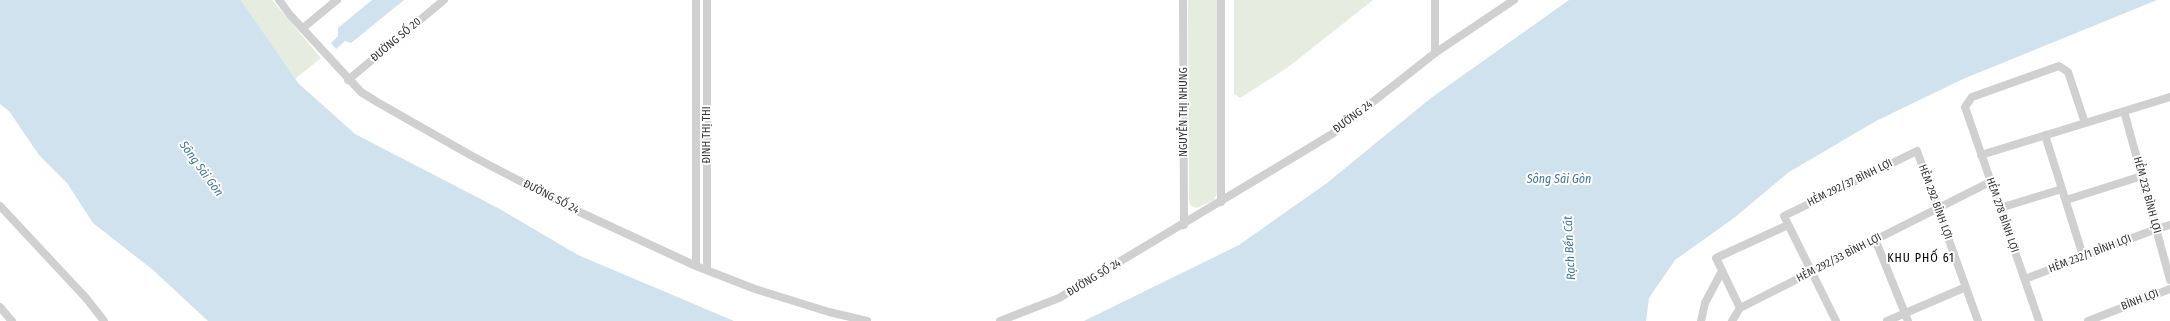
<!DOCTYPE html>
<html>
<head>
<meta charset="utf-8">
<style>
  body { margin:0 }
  canvas { display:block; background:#fff }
</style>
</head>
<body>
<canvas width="2170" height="321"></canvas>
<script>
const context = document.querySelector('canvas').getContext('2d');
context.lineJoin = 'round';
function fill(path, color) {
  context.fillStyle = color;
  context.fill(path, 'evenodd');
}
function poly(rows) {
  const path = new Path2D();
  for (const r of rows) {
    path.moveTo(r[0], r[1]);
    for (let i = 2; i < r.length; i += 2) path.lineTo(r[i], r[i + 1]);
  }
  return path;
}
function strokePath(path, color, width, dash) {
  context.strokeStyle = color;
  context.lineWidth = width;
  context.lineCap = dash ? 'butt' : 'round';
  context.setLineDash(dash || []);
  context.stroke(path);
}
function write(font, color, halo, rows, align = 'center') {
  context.font = font + ' "Fira Sans Condensed",sans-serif';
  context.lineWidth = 4;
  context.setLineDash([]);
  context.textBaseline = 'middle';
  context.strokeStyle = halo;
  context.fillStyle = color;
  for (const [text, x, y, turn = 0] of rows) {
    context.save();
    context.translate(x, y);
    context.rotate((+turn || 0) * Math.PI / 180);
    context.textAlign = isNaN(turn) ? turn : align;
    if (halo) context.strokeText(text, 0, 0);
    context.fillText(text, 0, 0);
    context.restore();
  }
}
const green = poly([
  [241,0,272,0,321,58,295,79],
  [1188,0,1217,0,1218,191,1214,200,1197,208,1190,205,1189,199],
  [1234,0,1373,0,1287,68,1240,98,1234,94]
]);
const water = poly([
  [0,0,241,0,298,83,355,134,498,208,578,255,734,321,208,321,153,270,93,223,67,183,39,155,9,111,0,104],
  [372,0,404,0,351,43,345,41,336,49,331,43,338,36,338,28],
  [1569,0,2157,0,1963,79,1876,121,1789,172,1734,218,1675,260,1649,298,1646,321,1084,321,1239,245,1327,183,1431,98]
]);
const minor = poly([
  [279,0,290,15,361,92,377,102,472,156,573,209,696,266,755,289,829,312,867,321],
  [707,0,707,270],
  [1183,0,1184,225],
  [1221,0,1221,202],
  [1435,0,1435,53],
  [303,28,337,0],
  [348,80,444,0],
  [2124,111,2170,280],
  [2045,135,2083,256],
  [1981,155,2170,97],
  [2066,200,2142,176],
  [0,206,86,298,104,321],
  [2000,208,2062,189],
  [1875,239,1908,321],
  [696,266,696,0],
  [2025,279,2156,229,2170,225],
  [0,307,12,321],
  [1740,308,1716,258,1788,225],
  [1000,321,1059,298,1304,151,1332,134,1435,53,1514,0],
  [1701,321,1705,303,1722,271],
  [1732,321,1740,308,1990,182],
  [1836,321,1784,216,1917,151,1978,321],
  [1887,321,1966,287],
  [2039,321,1965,107,1972,97,2059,66,2068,72,2085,123],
  [2088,321,2170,289]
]);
const streetNames = [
  ["ĐƯỜNG SỐ 20",396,40,-40],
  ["NGUYỄN THỊ NHUNG",1184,112,-90],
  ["ĐƯỜNG 24",1353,117,-37],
  ["ĐINH THỊ THI",707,135,-90],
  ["HẺM 292/37 BÌNH LỢI",1850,183,-26],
  ["HẺM 232 BÌNH LỢI",2147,195,75],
  ["ĐƯỜNG SỐ 24",551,197,27],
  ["HẺM 292 BÌNH LỢI",1935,202,70],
  ["HẺM 278 BÌNH LỢI",2002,215,71],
  ["HẺM 232/1 BÌNH LỢI",2090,254,-21],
  ["HẺM 292/33 BÌNH LỢI",1839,258,-27],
  ["ĐƯỜNG SỐ 24",1094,278,-31],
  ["BÌNH LỢI",2140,300,-21]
];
const waterNames = [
  ["Sông Sài Gòn",201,169,54],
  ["Sông Sài Gòn",1559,180],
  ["Rạch Bến Cát",1570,248,-93]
];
const neighbourhoodNames = [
  ["KHU PHỐ 61",1921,259]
];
fill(green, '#e6ecdf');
fill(water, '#cfe2ee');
strokePath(minor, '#d0d0d0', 8);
write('11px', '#333', '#fff', streetNames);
write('italic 12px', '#3f7597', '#fff', waterNames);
context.letterSpacing = '1px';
write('12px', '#000', '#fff', neighbourhoodNames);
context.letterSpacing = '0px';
</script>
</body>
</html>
